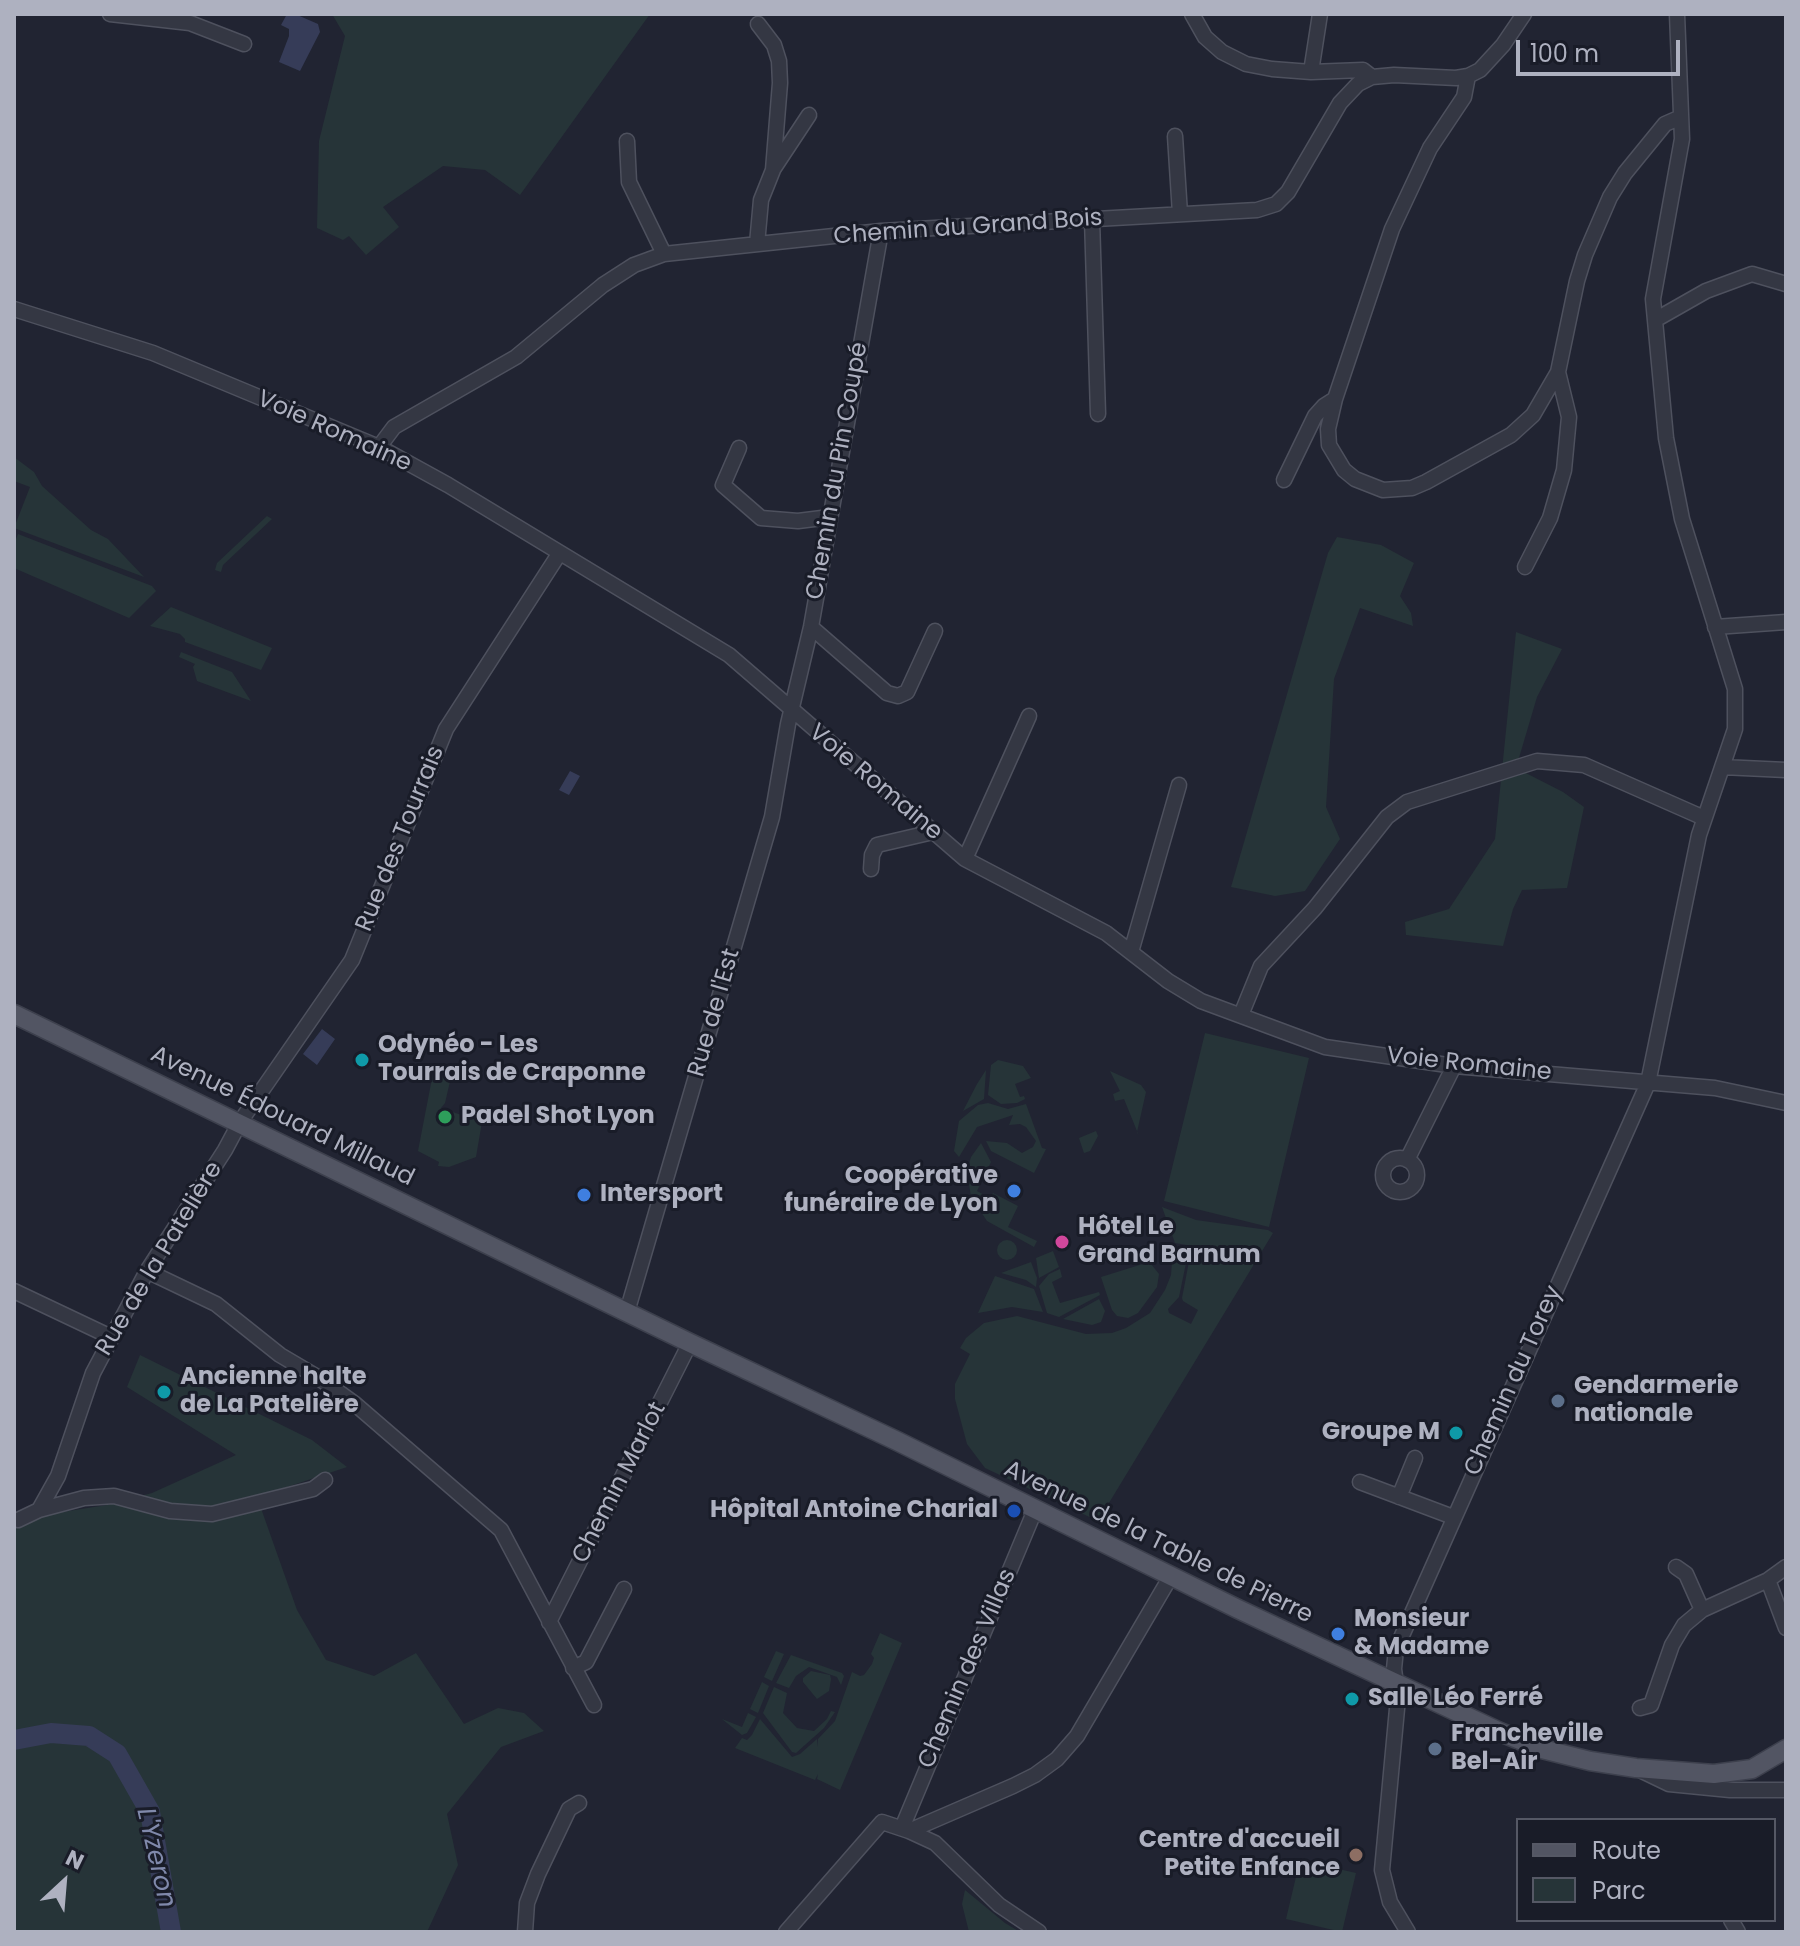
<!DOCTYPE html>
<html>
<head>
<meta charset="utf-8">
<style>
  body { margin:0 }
  #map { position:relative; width:1800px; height:1946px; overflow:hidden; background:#212432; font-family:Poppins,sans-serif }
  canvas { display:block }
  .frame { position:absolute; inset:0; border:16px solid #aeb1c0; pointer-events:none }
  .legend { position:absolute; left:1516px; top:1818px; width:260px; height:104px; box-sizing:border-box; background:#191c28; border:2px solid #555865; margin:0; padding:10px 14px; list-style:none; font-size:24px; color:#aeb1c0 }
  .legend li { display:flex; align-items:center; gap:16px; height:40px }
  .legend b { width:40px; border:2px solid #555865 }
  .north { position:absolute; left:24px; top:1842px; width:80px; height:80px; -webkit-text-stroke:6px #191c28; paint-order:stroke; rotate:26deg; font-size:22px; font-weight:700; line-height:32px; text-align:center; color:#aeb1c0 }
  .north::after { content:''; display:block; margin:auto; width:28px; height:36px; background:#aeb1c0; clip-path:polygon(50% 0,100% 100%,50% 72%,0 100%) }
  .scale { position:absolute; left:1516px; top:40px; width:164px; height:36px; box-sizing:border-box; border:4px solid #aeb1c0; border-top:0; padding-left:10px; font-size:24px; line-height:28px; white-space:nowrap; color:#aeb1c0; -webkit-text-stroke:6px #191c28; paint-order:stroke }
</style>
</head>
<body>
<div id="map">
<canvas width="1800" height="1946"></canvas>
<div class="frame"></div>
<ul class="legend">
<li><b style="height:10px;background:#525563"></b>Route</li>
<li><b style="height:22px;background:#263438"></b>Parc</li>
</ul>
<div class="north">N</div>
<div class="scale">100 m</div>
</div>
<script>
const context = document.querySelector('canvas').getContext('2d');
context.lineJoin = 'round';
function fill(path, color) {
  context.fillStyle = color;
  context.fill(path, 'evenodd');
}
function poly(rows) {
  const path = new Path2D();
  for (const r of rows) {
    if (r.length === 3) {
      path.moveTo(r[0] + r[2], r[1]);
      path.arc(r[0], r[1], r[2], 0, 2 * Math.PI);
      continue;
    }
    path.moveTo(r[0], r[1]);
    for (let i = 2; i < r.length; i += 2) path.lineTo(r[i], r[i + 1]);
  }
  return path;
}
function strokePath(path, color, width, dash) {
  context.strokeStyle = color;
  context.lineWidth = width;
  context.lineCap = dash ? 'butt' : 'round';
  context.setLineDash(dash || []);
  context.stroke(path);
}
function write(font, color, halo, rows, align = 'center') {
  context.font = font + ' Poppins,sans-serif';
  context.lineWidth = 6;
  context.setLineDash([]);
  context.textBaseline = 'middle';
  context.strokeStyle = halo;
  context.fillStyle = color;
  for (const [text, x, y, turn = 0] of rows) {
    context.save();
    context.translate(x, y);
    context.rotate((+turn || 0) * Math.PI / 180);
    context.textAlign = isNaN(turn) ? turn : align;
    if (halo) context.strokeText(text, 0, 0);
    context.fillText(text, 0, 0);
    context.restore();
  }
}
const green = poly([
  [332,14,650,14,520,195,485,170,443,166,383,207,399,227,366,255,349,236,343,240,317,228,319,141,345,36],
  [14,457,34,472,42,486,91,530,108,539,144,577,14,528,30,487,14,481],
  [267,516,272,519,223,565,221,572,215,570,217,563],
  [18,534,152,586,156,591,129,618,14,568,14,544],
  [1337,537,1381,545,1414,563,1400,596,1411,613,1413,626,1360,608,1334,679,1326,807,1340,839,1305,891,1275,896,1231,887,1328,553],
  [171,607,272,648,261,670,185,642,185,639,180,634,150,626],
  [1516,632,1562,649,1537,697,1516,768,1563,792,1584,807,1567,888,1522,890,1513,909,1503,946,1406,935,1405,922,1449,909,1495,839],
  [181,652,232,672,251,701,197,681,193,667,195,664,179,657],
  [1205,1033,1309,1058,1269,1227,1164,1201],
  [998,1060,1023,1066,1031,1078,1015,1084,1020,1097,1024,1096,1025,1099,1017,1103,1001,1104,988,1095,991,1065],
  [434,1068,448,1070,451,1077,445,1103,441,1108,482,1122,476,1157,449,1167,438,1166,439,1162,418,1151],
  [986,1070,984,1099,963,1111,977,1084],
  [1110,1071,1141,1085,1146,1092,1137,1132,1139,1136,1124,1099,1115,1101,1113,1094,1120,1091],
  [988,1103,1008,1109,1026,1104,1042,1148,1046,1149,1034,1173,991,1151,986,1141,1007,1143,1022,1153,1033,1147,1036,1141,1026,1127,1020,1124,1009,1125,1013,1115,977,1127,959,1157,954,1151,959,1121,978,1105],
  [1096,1131,1098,1136,1090,1151,1084,1153,1079,1138],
  [981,1143,991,1162,977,1191,990,1198,993,1193,1018,1206,1008,1227,1037,1241,1034,1247,987,1221,971,1197,967,1171,971,1157],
  [1162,1207,1196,1220,1268,1230,1273,1233,1098,1521,985,1468,967,1444,955,1399,955,1384,970,1354,960,1348,966,1338,984,1323,1017,1316,1086,1334,1112,1333,1126,1328,1150,1313,1165,1290,1171,1275,1172,1262,1169,1248,1174,1247,1186,1248,1186,1263,1179,1297,1168,1309,1169,1313,1191,1324,1198,1310,1183,1301,1182,1298,1191,1251,1198,1250,1208,1255,1210,1252,1198,1247,1175,1243],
  [1007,1250,10],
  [1053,1251,1059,1267,1039,1278,1036,1258],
  [1031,1262,1037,1278,1036,1287,1026,1280,1001,1273],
  [1146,1263,1151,1264,1159,1274,1157,1287,1138,1313,1128,1318,1117,1316,1112,1310,1101,1277],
  [1060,1269,1062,1277,1052,1282,1060,1303,1099,1292,1100,1295,1059,1317,1047,1313,1039,1286,1049,1274],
  [995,1276,1034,1289,1043,1312,1012,1307,978,1313],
  [1099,1299,1105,1311,1101,1322,1092,1325,1063,1319],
  [140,1355,312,1440,347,1467,257,1497,297,1610,326,1660,374,1676,416,1653,464,1724,498,1708,524,1713,544,1731,501,1747,447,1814,458,1865,427,1932,14,1932,14,1525,49,1514,107,1505,152,1493,236,1455,127,1387],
  [880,1633,902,1643,840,1790,817,1779,818,1774,815,1780,735,1748,742,1738,747,1740,752,1735,760,1719,792,1757,800,1754,817,1739,818,1747,818,1739,835,1721,852,1672,860,1676,864,1675,872,1664,874,1658,871,1654],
  [776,1651,784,1654,772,1681,764,1677],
  [791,1655,842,1673,844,1676,841,1685,837,1677,809,1667,796,1676,789,1688,776,1683],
  [811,1671,830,1675,831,1679,829,1691,817,1699,803,1682,803,1678],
  [762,1682,769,1686,758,1713,750,1709],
  [774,1687,787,1693,783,1713,797,1728,814,1731,827,1719,831,1711,835,1712,824,1728,796,1753,792,1752,763,1713],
  [748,1713,756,1717,747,1733,742,1735,722,1719,742,1727],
  [1300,1860,1356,1873,1342,1932,1286,1919],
  [965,1890,1005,1923,1020,1932,969,1932,962,1904]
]);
const water = poly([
  [287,14,295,14,318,24,320,32,300,71,279,62,289,36,289,29,281,25],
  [570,771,580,776,569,795,559,790],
  [322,1029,335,1039,317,1065,303,1054]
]);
const river = poly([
  [14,1740,51,1733,89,1736,117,1754,150,1812,171,1932]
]);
const minor = poly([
  [110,14,190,23,244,44],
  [1192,14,1205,37,1222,52,1246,64,1272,69,1311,72,1363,70,1372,77],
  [1311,72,1320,14],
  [1468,76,1464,97,1430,148,1392,229,1335,399,1328,429,1329,445,1344,470,1355,479,1383,490,1412,488,1426,482,1511,435,1533,415,1558,372,1577,281,1585,255,1610,197,1625,173,1665,124,1681,117],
  [1175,136,1180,214],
  [627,141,629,182,664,254],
  [774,168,809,115],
  [1092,219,1098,414],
  [757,244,761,200,773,170,780,83,779,61,774,45,758,24],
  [14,309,153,353,379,447,448,485,729,655,965,859,1106,933,1168,981,1201,1001,1325,1047,1454,1066,1715,1088,1786,1103],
  [1655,320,1706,291,1752,274,1786,284],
  [379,447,394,427,516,357,603,285,634,265,664,254,881,231,1257,210,1276,204,1288,192,1340,103,1358,84,1372,77,1394,75,1456,78,1468,76,1480,70,1503,45,1524,14],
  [739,448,723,485,761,518,798,521,830,517],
  [1284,480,1315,416,1324,406,1335,399],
  [1525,567,1550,518,1564,470,1569,417,1558,372],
  [811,627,887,693,898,696,907,692,935,631],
  [1715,627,1786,622],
  [1722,767,1786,770],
  [965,859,1029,716],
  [871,869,872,855,877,845,933,832],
  [1131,952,1179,785],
  [1241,1015,1261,966,1315,908,1387,817,1407,802,1537,761,1584,765,1704,818],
  [1400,1175,17],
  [1407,1160,1454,1066],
  [147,1271,216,1304,280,1355,319,1378,355,1404,501,1530,594,1705],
  [14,1291,111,1337],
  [627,1312,772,817,788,724,811,627,881,231],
  [1360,1482,1453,1517],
  [1399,1497,1415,1458],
  [39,1510,58,1476,93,1373,147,1271,225,1150,240,1122,352,960,446,729,559,554],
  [18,1520,39,1510,84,1498,114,1496,170,1511,212,1514,313,1489,325,1480],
  [1676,1567,1686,1574,1702,1610],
  [1768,1580,1786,1628],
  [549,1622,690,1343],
  [573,1668,586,1662,624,1589],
  [1640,1708,1651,1705,1672,1645,1684,1625,1702,1610,1768,1580,1786,1567],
  [1642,1771,1669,1784,1730,1790,1786,1790],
  [902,1828,1035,1510],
  [909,1831,1013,1786,1035,1775,1057,1759,1077,1736,1171,1576],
  [1731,1920,1738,1932],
  [525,1932,527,1903,538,1874,569,1809,579,1803],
  [786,1932,882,1822,909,1831,935,1843,999,1905,1039,1932],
  [1408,1932,1390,1902,1382,1870,1398,1698,1394,1669,1396,1649,1648,1083,1699,835,1735,729,1735,689,1682,519,1666,438,1653,299,1682,139,1677,14]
]);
const major = poly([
  [14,1014,690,1343,897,1441,1238,1609,1500,1732,1542,1749,1590,1761,1636,1768,1714,1774,1752,1769,1786,1749]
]);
const markers = [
  [362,1060,8,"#0f9aa8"],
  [445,1117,8,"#2e9e5b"],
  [1014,1191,8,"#3f7fe0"],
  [584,1195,8,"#3f7fe0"],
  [1062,1242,8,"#d1479c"],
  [164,1392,8,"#0f9aa8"],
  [1558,1401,8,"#5c6f8a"],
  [1456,1433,8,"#0f9aa8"],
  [1014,1511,8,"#1a4fb4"],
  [1338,1634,8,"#3f7fe0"],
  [1352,1699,8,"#0f9aa8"],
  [1435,1749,8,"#5c6f8a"],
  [1356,1855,8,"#8d6e63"]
];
const streetNames = [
  ["Chemin du Grand Bois",968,228,-4],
  ["Voie Romaine",334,432,24],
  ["Chemin du Pin Coupé",838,471,-80],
  ["Voie Romaine",875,783,40],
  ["Rue des Tourrais",401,839,-68],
  ["Rue de l'Est",715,1013,-74],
  ["Voie Romaine",1469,1065,6],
  ["Avenue Édouard Millaud",282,1117,26],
  ["Rue de la Patelière",160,1259,-59],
  ["Chemin du Torey",1514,1381,-66],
  ["Chemin Marlot",620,1483,-63],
  ["Avenue de la Table de Pierre",1158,1543,26],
  ["Chemin des Villas",968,1669,-67]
];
const poiNames = [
  ["Odynéo - Les",378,1046],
  ["Tourrais de Craponne",378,1074],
  ["Padel Shot Lyon",461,1117],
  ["Coopérative",998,1177,"right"],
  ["funéraire de Lyon",998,1205,"right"],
  ["Intersport",600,1195],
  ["Hôtel Le",1078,1228],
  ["Grand Barnum",1078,1256],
  ["Ancienne halte",180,1378],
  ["de La Patelière",180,1406],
  ["Gendarmerie",1574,1387],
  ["nationale",1574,1415],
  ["Groupe M",1440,1433,"right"],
  ["Hôpital Antoine Charial",998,1511,"right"],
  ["Monsieur",1354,1620],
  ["& Madame",1354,1648],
  ["Salle Léo Ferré",1368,1699],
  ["Francheville",1451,1735],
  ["Bel-Air",1451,1763],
  ["Centre d'accueil",1340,1841,"right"],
  ["Petite Enfance",1340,1869,"right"]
];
const waterNames = [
  ["L'Yzeron",155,1858,77]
];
fill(green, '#263438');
fill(water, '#363c58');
strokePath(river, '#363c58', 20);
strokePath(minor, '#4e515e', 17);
strokePath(major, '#3d404d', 21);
strokePath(minor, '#343743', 14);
strokePath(major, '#525563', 18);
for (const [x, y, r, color] of markers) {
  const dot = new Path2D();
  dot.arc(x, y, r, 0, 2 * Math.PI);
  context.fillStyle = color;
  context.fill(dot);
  strokePath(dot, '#191c28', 3);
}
write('24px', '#aeb1c0', '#191c28', streetNames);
write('bold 24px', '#aeb1c0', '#191c28', poiNames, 'left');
write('italic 26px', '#8089ab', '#191c28', waterNames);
</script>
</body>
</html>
